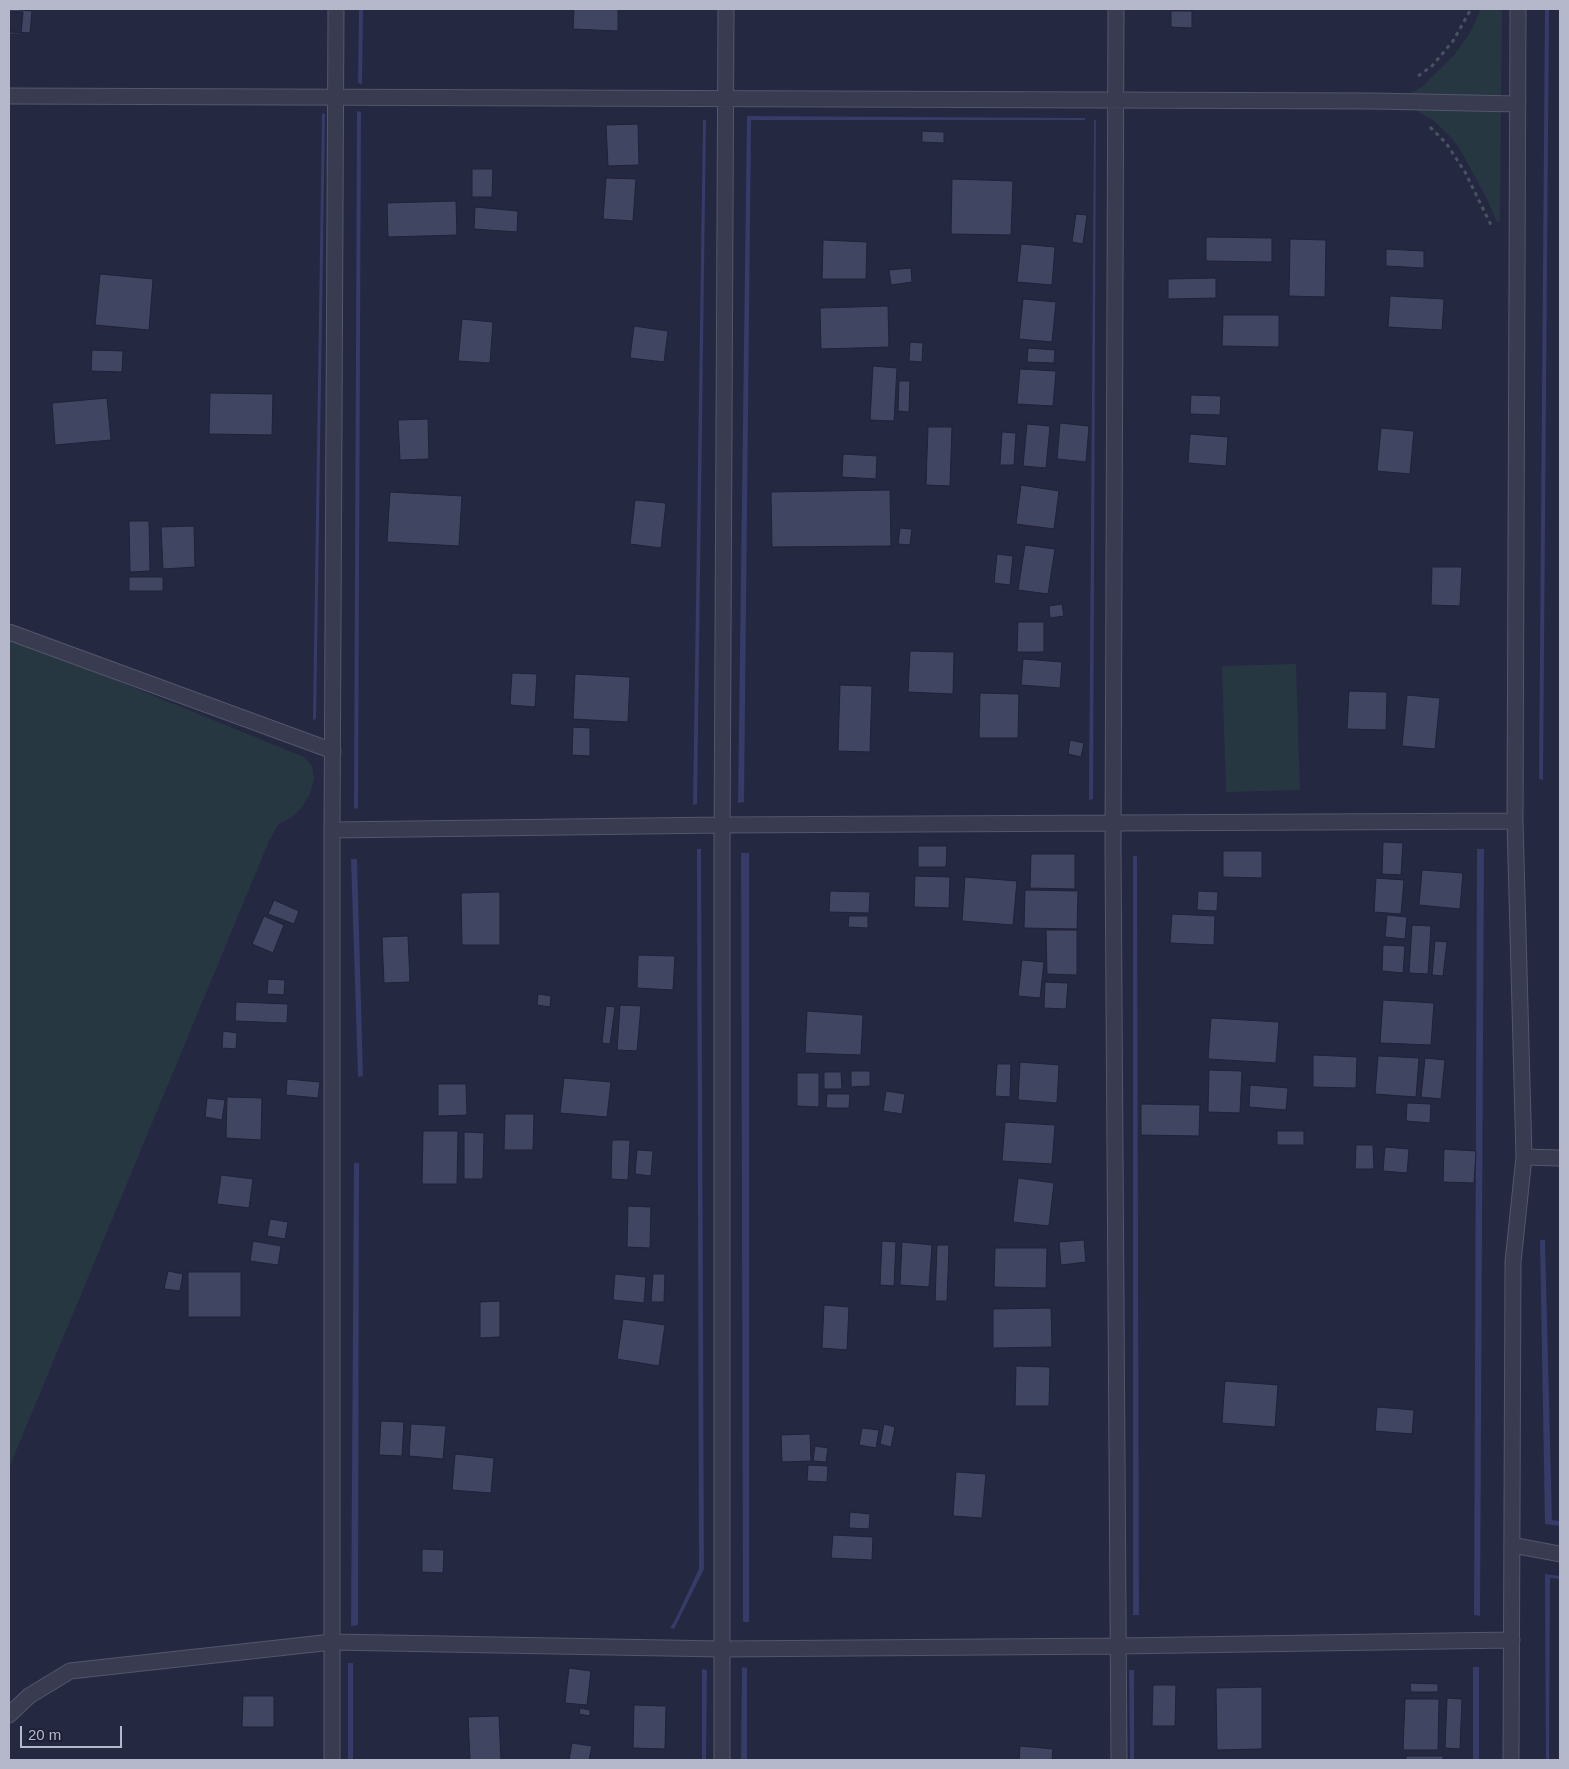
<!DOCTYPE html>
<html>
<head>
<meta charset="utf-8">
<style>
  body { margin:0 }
  #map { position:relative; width:1569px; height:1769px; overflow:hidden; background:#242841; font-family:Helvetica,sans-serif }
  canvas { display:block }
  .frame { position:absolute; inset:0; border:10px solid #b5b7cb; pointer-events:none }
  .scale { position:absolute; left:20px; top:1726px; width:102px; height:22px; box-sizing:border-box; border:2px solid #b5b7cb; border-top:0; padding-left:6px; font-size:15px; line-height:18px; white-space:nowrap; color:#b5b7cb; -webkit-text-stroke:4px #1e2036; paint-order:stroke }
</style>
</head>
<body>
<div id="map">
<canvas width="1569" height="1769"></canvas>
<div class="frame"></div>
<div class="scale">20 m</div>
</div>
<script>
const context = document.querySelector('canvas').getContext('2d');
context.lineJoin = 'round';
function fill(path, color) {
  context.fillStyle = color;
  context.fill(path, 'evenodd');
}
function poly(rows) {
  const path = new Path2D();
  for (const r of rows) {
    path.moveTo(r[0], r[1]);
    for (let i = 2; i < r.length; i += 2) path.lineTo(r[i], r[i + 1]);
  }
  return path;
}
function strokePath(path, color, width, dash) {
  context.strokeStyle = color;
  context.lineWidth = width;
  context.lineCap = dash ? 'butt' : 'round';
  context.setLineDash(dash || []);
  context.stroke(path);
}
const green = poly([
  [1481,9,1502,9,1500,220,1498,222,1496,220,1488,201,1460,149,1448,134,1433,120,1413,109,1407,95,1423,86,1455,54,1471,31],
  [9,637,304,757,312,766,314,779,310,794,301,808,292,817,278,825,269,841,9,1468],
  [1296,664,1300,790,1226,792,1222,666]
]);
const water = poly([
  [359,9,363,9,362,84,358,83],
  [1545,9,1549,9,1543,780,1539,779],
  [357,111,361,112,358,809,354,808],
  [322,113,325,114,316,719,313,720],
  [747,116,1085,118,1085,120,751,120,744,802,738,803],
  [703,120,706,120,697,804,693,805],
  [1094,120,1096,120,1093,799,1089,800],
  [697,849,701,849,704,1569,674,1629,670,1628,675,1620,699,1569],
  [1477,849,1484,849,1480,1616,1474,1615],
  [741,853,749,853,749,1622,743,1622],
  [1133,856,1137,856,1139,1615,1133,1615],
  [351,859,357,859,363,1076,358,1077],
  [354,1163,359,1163,358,1625,351,1626],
  [1540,1240,1545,1240,1552,1520,1560,1521,1560,1526,1545,1524],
  [1545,1574,1560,1576,1560,1579,1550,1578,1549,1760,1546,1760],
  [348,1663,353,1663,353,1760,348,1760],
  [742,1667,747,1668,747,1760,741,1760],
  [1473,1667,1479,1667,1479,1760,1473,1760],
  [702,1669,707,1670,706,1760,702,1760],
  [1129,1670,1134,1670,1134,1760,1130,1760]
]);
const building = poly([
  [9,9,32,11,30,33,9,32,9,9],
  [574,9,618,9,618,31,573,29,574,9],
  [9,11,23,12,21,34,9,34,9,11],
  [1171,11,1192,11,1192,28,1171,27,1171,11],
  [638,124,639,165,608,166,606,125,638,124],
  [922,131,944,132,944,143,922,142,922,131],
  [472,169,493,169,492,197,472,197,472,169],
  [606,178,636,179,633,221,603,219,606,178],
  [952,179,1013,181,1011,235,951,234,952,179],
  [456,201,457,235,388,237,387,203,456,201],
  [475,207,518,211,517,232,474,229,475,207],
  [1076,214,1087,215,1083,244,1072,242,1076,214],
  [1206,237,1272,238,1272,262,1206,261,1206,237],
  [1290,239,1326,240,1325,297,1289,296,1290,239],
  [823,240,867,242,866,279,822,279,823,240],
  [1021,244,1055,247,1052,285,1017,282,1021,244],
  [1386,249,1424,251,1424,268,1386,266,1386,249],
  [911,268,912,282,891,285,889,270,911,268],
  [100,274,153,279,149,330,95,325,100,274],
  [1216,278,1216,298,1168,299,1168,279,1216,278],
  [1390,296,1444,299,1442,330,1388,327,1390,296],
  [1023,299,1056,302,1052,342,1019,339,1023,299],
  [888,306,889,347,821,349,820,308,888,306],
  [1223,315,1279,315,1279,347,1222,346,1223,315],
  [462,319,493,322,490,363,458,361,462,319],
  [634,326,668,331,664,362,630,358,634,326],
  [910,342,923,343,922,362,909,361,910,342],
  [1028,348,1055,350,1054,363,1027,362,1028,348],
  [92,350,123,351,122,372,91,371,92,350],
  [873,366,897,368,894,421,870,420,873,366],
  [1020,369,1056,371,1053,406,1017,404,1020,369],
  [899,381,910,381,909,412,898,411,899,381],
  [210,393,273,394,272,435,209,434,210,393],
  [1191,395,1221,396,1220,415,1190,414,1191,395],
  [107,398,111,440,55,445,52,403,107,398],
  [428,419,429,459,400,460,398,420,428,419],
  [1060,423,1089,426,1086,462,1057,459,1060,423],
  [1027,424,1050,426,1046,468,1023,466,1027,424],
  [928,427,952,427,950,486,926,485,928,427],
  [1381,428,1414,431,1410,474,1377,471,1381,428],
  [1002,432,1016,433,1014,465,1000,465,1002,432],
  [1190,434,1228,437,1226,466,1188,463,1190,434],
  [843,454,877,456,876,479,842,477,843,454],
  [1021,485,1059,491,1054,529,1016,524,1021,485],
  [890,490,891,546,772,547,771,492,890,490],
  [390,492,462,496,459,546,387,542,390,492],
  [635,500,666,503,661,548,630,544,635,500],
  [129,521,149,521,150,571,130,572,129,521],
  [194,526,195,567,163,569,161,527,194,526],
  [900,528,912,529,910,545,898,544,900,528],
  [1025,545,1055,549,1048,594,1018,590,1025,545],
  [997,554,1013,556,1010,585,994,583,997,554],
  [1432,567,1462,567,1460,606,1431,605,1432,567],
  [129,577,163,577,163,591,129,591,129,577],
  [1062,604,1064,616,1050,618,1049,606,1062,604],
  [1018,622,1044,622,1044,652,1017,652,1018,622],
  [910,651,954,652,953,694,908,692,910,651],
  [1023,659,1062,662,1060,688,1021,685,1023,659],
  [512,673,537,674,535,707,510,705,512,673],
  [575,674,630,677,628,722,573,719,575,674],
  [840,685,872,686,870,752,838,751,840,685],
  [1349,691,1387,692,1386,730,1347,729,1349,691],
  [980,693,1019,694,1018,738,979,738,980,693],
  [1407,695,1440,698,1435,749,1402,746,1407,695],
  [573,727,590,728,590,756,572,755,573,727],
  [1070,740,1084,743,1081,757,1068,754,1070,740],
  [1383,842,1403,843,1401,875,1382,874,1383,842],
  [918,846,947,846,946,867,918,867,918,846],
  [1223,851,1262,851,1262,878,1223,877,1223,851],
  [1031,854,1075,854,1075,889,1030,888,1031,854],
  [1422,870,1463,873,1460,909,1419,905,1422,870],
  [915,876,950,877,949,908,914,907,915,876],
  [965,877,1017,881,1013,925,962,921,965,877],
  [1376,878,1404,880,1401,914,1374,912,1376,878],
  [1025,890,1078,891,1077,929,1024,928,1025,890],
  [830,891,870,892,869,913,829,912,830,891],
  [1198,891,1218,892,1217,911,1197,910,1198,891],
  [500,892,500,945,462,945,461,893,500,892],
  [274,900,299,911,294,924,268,914,274,900],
  [1172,914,1215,916,1214,945,1170,943,1172,914],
  [1387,915,1407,917,1405,939,1385,937,1387,915],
  [264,916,284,925,273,953,252,944,264,916],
  [849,916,868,916,868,928,848,927,849,916],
  [1412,925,1431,926,1428,974,1409,973,1412,925],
  [1046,930,1077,930,1077,975,1047,974,1046,930],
  [408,936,410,982,384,983,382,937,408,936],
  [1435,941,1447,942,1443,976,1432,975,1435,941],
  [1383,945,1405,946,1403,973,1382,971,1383,945],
  [638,955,675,956,673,990,637,988,638,955],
  [1022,960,1044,962,1040,998,1018,996,1022,960],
  [268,979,285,980,284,995,267,994,268,979],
  [1045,982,1068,983,1066,1009,1044,1008,1045,982],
  [538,994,551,996,550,1007,537,1005,538,994],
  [1383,1000,1434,1003,1431,1045,1380,1043,1383,1000],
  [236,1002,288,1004,287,1023,235,1021,236,1002],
  [620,1005,641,1006,637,1051,617,1050,620,1005],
  [606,1006,615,1007,610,1044,602,1043,606,1006],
  [807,1011,863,1015,861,1055,805,1053,807,1011],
  [1211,1018,1279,1022,1276,1063,1208,1059,1211,1018],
  [223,1031,237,1033,236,1049,222,1048,223,1031],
  [1313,1055,1357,1057,1356,1088,1313,1087,1313,1055],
  [1378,1056,1419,1058,1416,1097,1375,1094,1378,1056],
  [1425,1058,1445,1060,1441,1099,1421,1097,1425,1058],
  [1020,1062,1059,1065,1057,1103,1018,1100,1020,1062],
  [997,1064,1011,1064,1010,1097,995,1096,997,1064],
  [1209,1070,1242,1071,1240,1113,1208,1112,1209,1070],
  [851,1071,870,1071,870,1086,851,1087,851,1071],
  [824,1072,841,1072,842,1089,824,1089,824,1072],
  [797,1073,819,1073,819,1107,797,1106,797,1073],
  [564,1078,611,1082,607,1117,560,1113,564,1078],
  [287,1079,320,1082,318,1098,286,1095,287,1079],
  [438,1084,466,1084,467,1115,438,1116,438,1084],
  [1250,1085,1288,1088,1286,1110,1249,1107,1250,1085],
  [886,1091,905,1094,902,1114,883,1111,886,1091],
  [827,1094,850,1094,849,1108,826,1108,827,1094],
  [227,1097,262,1098,261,1140,226,1138,227,1097],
  [207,1098,225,1100,222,1120,205,1117,207,1098],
  [1407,1103,1431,1104,1430,1123,1406,1121,1407,1103],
  [1141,1104,1200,1105,1199,1136,1141,1135,1141,1104],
  [505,1114,534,1114,533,1150,504,1150,505,1114],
  [1005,1122,1055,1125,1052,1164,1002,1161,1005,1122],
  [423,1131,458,1131,457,1184,422,1184,423,1131],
  [1277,1131,1304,1131,1304,1145,1277,1145,1277,1131],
  [464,1132,484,1133,483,1179,464,1179,464,1132],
  [612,1140,630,1140,628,1180,611,1179,612,1140],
  [1356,1145,1373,1145,1374,1169,1355,1169,1356,1145],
  [1385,1147,1409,1149,1407,1173,1383,1171,1385,1147],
  [1444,1149,1476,1151,1474,1183,1443,1182,1444,1149],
  [637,1150,653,1151,651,1176,635,1174,637,1150],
  [221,1175,253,1179,249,1208,217,1204,221,1175],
  [1018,1178,1054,1183,1049,1226,1013,1222,1018,1178],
  [628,1206,651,1207,650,1248,627,1247,628,1206],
  [270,1219,288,1222,285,1239,267,1236,270,1219],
  [1084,1240,1086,1262,1061,1265,1059,1242,1084,1240],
  [253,1241,281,1246,278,1265,250,1261,253,1241],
  [882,1241,896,1242,894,1286,880,1285,882,1241],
  [902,1242,932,1245,929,1287,900,1285,902,1242],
  [937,1245,949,1245,947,1301,935,1301,937,1245],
  [995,1248,1047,1248,1046,1288,994,1287,995,1248],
  [168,1271,183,1274,180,1291,164,1289,168,1271],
  [188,1272,241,1272,241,1317,188,1317,188,1272],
  [615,1274,646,1277,644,1303,613,1300,615,1274],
  [653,1274,665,1274,664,1302,651,1302,653,1274],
  [500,1301,500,1337,480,1338,480,1302,500,1301],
  [824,1305,849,1307,847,1350,822,1348,824,1305],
  [1051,1308,1052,1347,993,1348,993,1309,1051,1308],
  [623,1319,665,1325,659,1366,617,1359,623,1319],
  [1016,1366,1050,1367,1049,1406,1015,1406,1016,1366],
  [1225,1381,1278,1385,1275,1427,1222,1423,1225,1381],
  [1377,1407,1414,1410,1412,1434,1375,1431,1377,1407],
  [381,1421,404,1422,402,1456,379,1455,381,1421],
  [411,1424,446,1426,443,1459,409,1456,411,1424],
  [884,1424,895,1427,891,1447,880,1444,884,1424],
  [862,1428,879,1430,876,1448,859,1445,862,1428],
  [810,1434,811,1461,782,1462,781,1435,810,1434],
  [815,1446,828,1448,826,1462,813,1461,815,1446],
  [455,1454,494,1458,491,1493,452,1490,455,1454],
  [808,1465,828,1466,827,1482,807,1481,808,1465],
  [956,1472,986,1474,982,1518,953,1516,956,1472],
  [850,1512,870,1514,869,1529,849,1528,850,1512],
  [833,1535,873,1537,872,1560,831,1558,833,1535],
  [422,1549,444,1550,443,1573,422,1572,422,1549],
  [569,1668,591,1671,587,1705,565,1703,569,1668],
  [1410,1683,1438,1684,1438,1692,1411,1692,1410,1683],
  [1153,1685,1176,1685,1175,1726,1152,1726,1153,1685],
  [1262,1687,1262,1749,1217,1750,1216,1688,1262,1687],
  [243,1696,274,1696,274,1727,242,1727,243,1696],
  [1447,1698,1462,1699,1460,1749,1445,1748,1447,1698],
  [1405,1699,1439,1699,1438,1750,1403,1750,1405,1699],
  [634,1705,666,1706,665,1749,633,1748,634,1705],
  [580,1708,590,1710,590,1716,579,1714,580,1708],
  [499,1716,501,1760,470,1760,468,1717,499,1716],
  [572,1743,592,1746,589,1760,569,1760,572,1743],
  [1020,1746,1053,1749,1052,1760,1019,1760,1020,1746],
  [1406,1756,1443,1756,1443,1760,1406,1760,1406,1756]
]);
const path = poly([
  [1418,76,1432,66,1453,41,1471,9],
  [1430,127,1446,143,1465,172,1491,225]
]);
const street = poly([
  [1116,9,1113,848,1119,1760],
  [9,96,1374,101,1518,104],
  [9,632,333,751],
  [332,830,722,825,1515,821],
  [1524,1157,1560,1158],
  [1512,1545,1560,1554],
  [9,1715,29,1696,70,1671,332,1642,722,1649,1119,1646,1512,1640],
  [332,1760,332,830,336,9],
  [722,1760,722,849,726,9],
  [1511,1760,1513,1262,1524,1157,1515,821,1518,9]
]);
fill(green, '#273742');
fill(water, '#363b67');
fill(building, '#404561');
strokePath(building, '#202238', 1);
strokePath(street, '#54566b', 17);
strokePath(path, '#45545f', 3, [4, 4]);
strokePath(street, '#393b51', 15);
</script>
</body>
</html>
